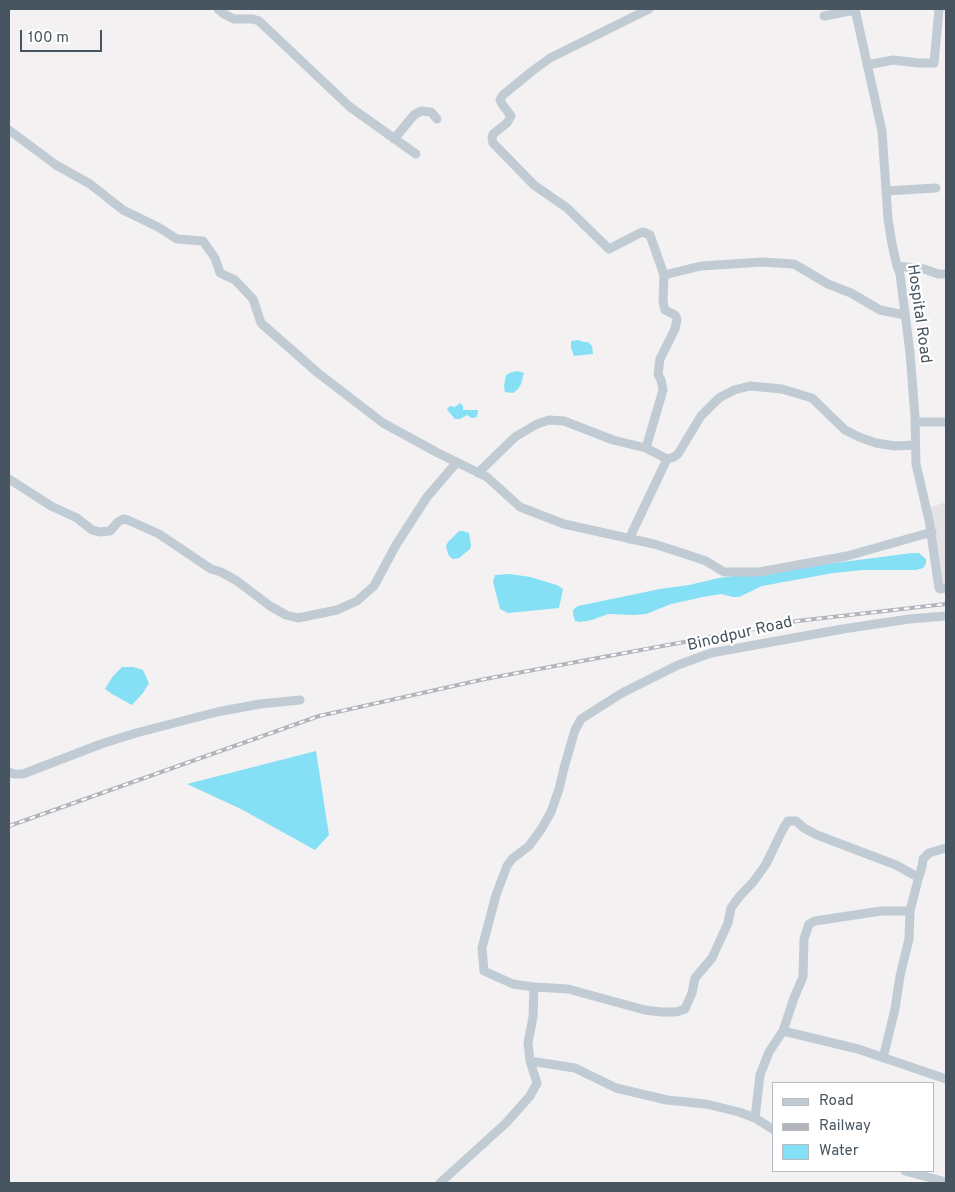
<!DOCTYPE html>
<html>
<head>
<meta charset="utf-8">
<style>
  body { margin:0 }
  #map { position:relative; width:955px; height:1192px; overflow:hidden; background:#f3f1f1; font-family:Overpass,sans-serif }
  canvas { display:block }
  .frame { position:absolute; inset:0; border:10px solid #475561; pointer-events:none }
  .legend { position:absolute; left:772px; top:1082px; width:162px; height:90px; box-sizing:border-box; background:#fff; border:1px solid #b5bbc0; margin:0; padding:6px 9px; list-style:none; font-size:15px; color:#475561 }
  .legend li { display:flex; align-items:center; gap:10px; height:25px }
  .legend b { width:25px; border:1px solid #b5bbc0 }
  .scale { position:absolute; left:20px; top:30px; width:82px; height:22px; box-sizing:border-box; border:2px solid #475561; border-top:0; padding-left:6px; font-size:15px; line-height:18px; white-space:nowrap; color:#475561; -webkit-text-stroke:4px #fff; paint-order:stroke }
</style>
</head>
<body>
<div id="map">
<canvas width="955" height="1192"></canvas>
<div class="frame"></div>
<ul class="legend">
<li><b style="height:6px;background:#c0cbd4"></b>Road</li>
<li><b style="height:6px;background:#b2b6bc"></b>Railway</li>
<li><b style="height:14px;background:#85dff5"></b>Water</li>
</ul>
<div class="scale">100 m</div>
</div>
<script>
const context = document.querySelector('canvas').getContext('2d');
context.lineJoin = 'round';
function fill(path, color) {
  context.fillStyle = color;
  context.fill(path, 'evenodd');
}
function poly(rows) {
  const path = new Path2D();
  for (const r of rows) {
    path.moveTo(r[0], r[1]);
    for (let i = 2; i < r.length; i += 2) path.lineTo(r[i], r[i + 1]);
  }
  return path;
}
function strokePath(path, color, width, dash) {
  context.strokeStyle = color;
  context.lineWidth = width;
  context.lineCap = dash ? 'butt' : 'round';
  context.setLineDash(dash || []);
  context.stroke(path);
}
function write(font, color, halo, rows, align = 'center') {
  context.font = font + ' Overpass,sans-serif';
  context.lineWidth = 4.5;
  context.setLineDash([]);
  context.textBaseline = 'middle';
  context.strokeStyle = halo;
  context.fillStyle = color;
  for (const [text, x, y, turn = 0] of rows) {
    context.save();
    context.translate(x, y);
    context.rotate((+turn || 0) * Math.PI / 180);
    context.textAlign = isNaN(turn) ? turn : align;
    if (halo) context.strokeText(text, 0, 0);
    context.fillText(text, 0, 0);
    context.restore();
  }
}
const education = poly([
  [946,502,946,586,940,587,928,508]
]);
const water = poly([
  [578,340,584,342,588,342,592,346,593,354,574,356,571,348,571,342,572,341],
  [517,371,524,373,521,384,518,389,513,393,505,392,504,386,506,375,512,372],
  [460,403,463,406,463,410,478,410,477,417,472,418,467,415,460,419,455,419,449,412,447,409,450,406,455,407],
  [459,531,463,531,469,533,471,546,470,549,459,558,453,559,450,557,448,554,446,546,448,542],
  [912,553,919,553,926,559,926,564,923,568,916,570,863,570,833,573,762,586,739,597,733,597,721,594,703,597,671,604,646,614,633,615,608,614,592,620,580,622,575,621,573,614,573,610,578,606,660,589,689,585,719,578],
  [510,574,530,577,557,585,563,589,559,608,508,613,500,609,493,582,495,575],
  [122,667,133,667,143,670,149,683,143,693,132,705,112,694,105,689,113,676],
  [316,751,329,835,315,850,241,809,187,784]
]);
const minor = poly([
  [218,9,224,14,234,19,253,19,259,21,350,107,416,154],
  [649,9,550,58,531,72,503,95,500,100,502,104,511,116,507,123,493,134,492,139,493,143,534,185,567,208,609,249,640,233,643,232,650,235,664,275,701,266,762,262,794,264,828,284,851,293,880,310,905,315],
  [855,9,882,131,888,219,892,244,897,266,900,274,910,353,915,417,916,464,929,520,939,588,940,589,946,588],
  [824,16,855,10],
  [867,65,893,60,919,63,934,63,939,9],
  [9,130,56,165,90,184,123,210,158,227,177,239,203,241,215,258,220,273,235,280,253,299,261,323,318,373,383,423,438,453,487,477,520,507,564,524,654,544,676,551,706,561,724,572,759,572,847,556,932,532],
  [394,139,414,115,421,111,431,112,437,119],
  [886,191,936,188],
  [897,266,924,269,938,274,946,274],
  [915,422,946,422],
  [646,448,663,390,661,380,658,374,660,359,675,329,677,319,675,315,665,310,664,306,663,301,664,275],
  [478,473,515,437,537,424,549,420,564,421,613,440,646,448,667,459,674,457,678,454,701,416,719,398,734,390,750,386,782,389,812,398,845,430,859,437,876,443,895,446,915,445],
  [9,479,51,506,77,518,92,530,100,532,110,531,118,522,123,519,128,520,159,534,211,569,221,572,237,581,270,606,286,615,298,618,337,610,357,601,374,586,396,545,427,497,457,462],
  [629,539,667,459],
  [9,772,14,774,23,774,101,744,136,733,217,712,260,704,300,700],
  [534,987,568,989,645,1010,661,1012,676,1012,685,1009,692,993,695,978,712,958,728,923,731,908,739,897,754,881,766,864,783,829,788,821,796,821,804,828,817,835,896,865,914,875,919,876,922,867,923,859,929,853,946,848],
  [783,1031,858,1049,946,1079],
  [883,1058,895,1009,900,976,909,939,910,911,919,876],
  [530,1061,575,1068,616,1088,667,1100,706,1104,739,1112,755,1118,774,1130],
  [755,1118,760,1075,769,1052,783,1031,794,998,803,977,804,939,809,924,815,921,881,911,910,911],
  [905,1171,946,1182],
  [440,1183,506,1123,530,1096,537,1083,530,1061,528,1043,533,1017,534,987,513,984,484,971,482,948,496,895,507,866,512,859,529,846,542,828,551,812,559,789,564,768,575,730,581,719,622,693,678,665,711,653,843,629,909,619,946,616]
]);
const rail = poly([
  [9,826,319,716,485,679,797,621,946,604]
]);
const streetNames = [
  ["Hospital Road",918,314,82],
  ["Binodpur Road",740,635,-13]
];
fill(education, '#e5e2e3');
fill(water, '#85dff5');
strokePath(minor, '#c0cbd4', 9);
strokePath(rail, '#b2b6bc', 4);
strokePath(rail, '#fff', 2, [5.5]);
write('16px', '#475561', '#fff', streetNames);
</script>
</body>
</html>
